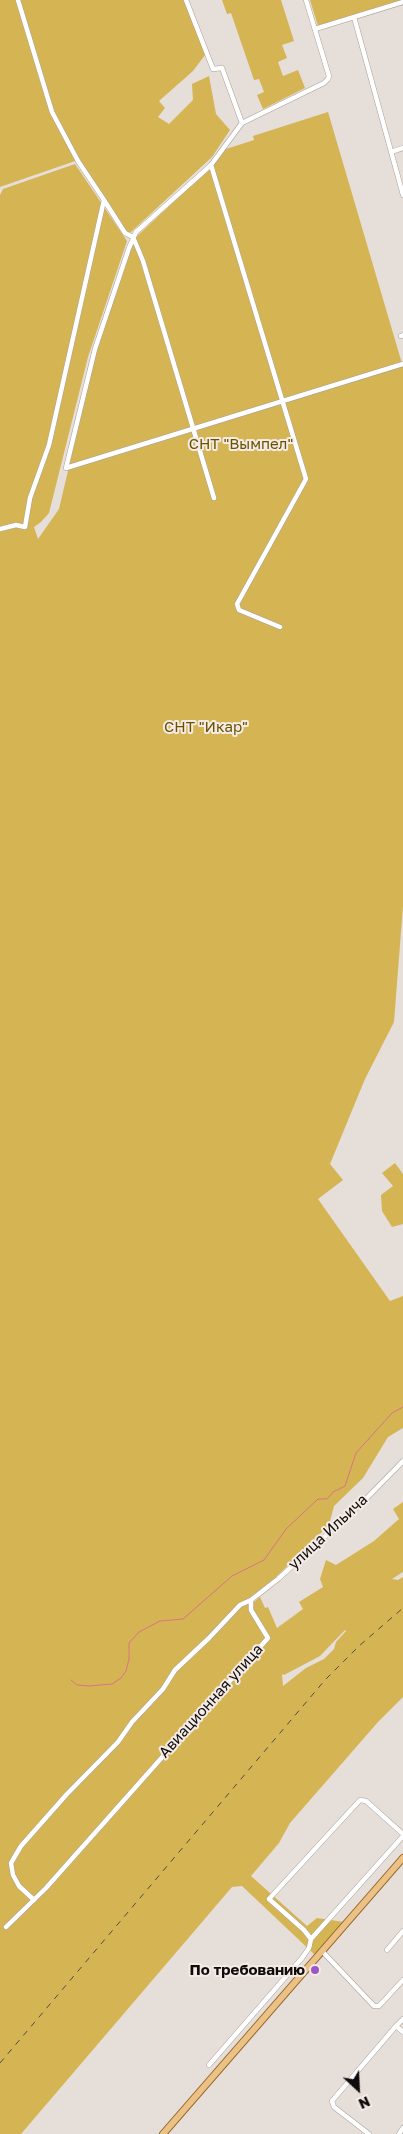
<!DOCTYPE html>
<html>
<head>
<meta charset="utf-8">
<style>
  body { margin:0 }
  #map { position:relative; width:403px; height:2134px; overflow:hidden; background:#e6ded9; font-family:"Golos Text",sans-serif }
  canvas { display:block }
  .north { position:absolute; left:333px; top:2064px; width:50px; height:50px; -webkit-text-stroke:4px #f4ebe6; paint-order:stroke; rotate:155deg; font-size:14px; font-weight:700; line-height:20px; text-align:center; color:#0f0c0b }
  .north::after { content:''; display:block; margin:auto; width:18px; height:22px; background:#0f0c0b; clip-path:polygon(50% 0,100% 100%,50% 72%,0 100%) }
</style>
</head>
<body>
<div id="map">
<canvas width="403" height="2134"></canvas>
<div class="north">N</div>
</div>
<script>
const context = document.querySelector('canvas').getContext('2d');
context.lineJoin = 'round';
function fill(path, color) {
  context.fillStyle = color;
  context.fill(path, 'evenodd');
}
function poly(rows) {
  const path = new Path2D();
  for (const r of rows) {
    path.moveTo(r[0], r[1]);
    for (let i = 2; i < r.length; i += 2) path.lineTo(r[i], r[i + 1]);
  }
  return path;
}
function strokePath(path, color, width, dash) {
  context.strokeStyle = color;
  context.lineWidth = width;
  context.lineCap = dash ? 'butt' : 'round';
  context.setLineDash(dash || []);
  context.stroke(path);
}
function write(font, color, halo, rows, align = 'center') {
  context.font = font + ' "Golos Text",sans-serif';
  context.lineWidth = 4;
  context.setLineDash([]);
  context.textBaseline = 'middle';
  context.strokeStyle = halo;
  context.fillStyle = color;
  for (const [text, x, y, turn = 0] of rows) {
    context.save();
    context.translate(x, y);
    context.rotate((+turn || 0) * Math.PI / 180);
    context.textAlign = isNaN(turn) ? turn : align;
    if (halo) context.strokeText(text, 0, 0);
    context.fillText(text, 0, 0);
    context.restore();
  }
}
const green = poly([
  [0,0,187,0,205,55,193,71,159,101,165,108,158,117,169,124,193,100,192,84,209,76,216,114,230,130,212,157,131,232,128,233,78,160,0,187],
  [222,0,281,0,294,41,282,45,287,58,278,62,283,76,298,70,305,88,263,109,257,95,264,92,259,79,254,80,231,13,227,14],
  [310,0,403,0,318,26],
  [328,112,403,367,403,906,394,1022,365,1079,330,1164,343,1180,318,1199,390,1301,403,1296,403,1428,388,1437,363,1478,334,1506,329,1525,276,1577,246,1601,249,1606,260,1597,265,1608,268,1607,277,1628,303,1609,299,1602,323,1587,320,1579,326,1560,336,1565,374,1541,399,1519,393,1509,403,1502,403,1572,392,1579,398,1580,403,1577,403,1697,378,1722,290,1823,279,1843,251,1876,307,1926,317,1918,344,1922,315,1955,242,1886,232,1887,21,2134,0,2134,0,195,3,189,75,164,127,241,88,357,49,513,41,522,34,527,38,539,59,509,95,356,130,249,136,237,211,167,226,149,254,140,253,136],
  [345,1630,346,1631,336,1642,334,1649,324,1659,306,1668,283,1686,282,1674,284,1675,320,1656],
  [395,1163,403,1174,403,1224,392,1227,382,1211,381,1195,393,1186,382,1173]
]);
const stream = poly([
  [71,1680,77,1685,89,1686,112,1684,121,1678,126,1671,129,1659,129,1643,139,1632,160,1621,183,1619,232,1576,264,1560,286,1529,318,1499,327,1499,333,1492,345,1486,356,1453,392,1413,403,1407]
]);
const minor = poly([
  [186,0,213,69,222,68,242,123],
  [306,0,329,76,328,79,324,83,242,123,211,165,136,232,129,248,95,349,66,468,403,364],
  [354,17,403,195],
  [315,29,403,2],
  [391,152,403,148],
  [211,165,306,479,237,604,239,610,280,627],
  [104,200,125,233,133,237,143,261,214,498],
  [401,336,403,335],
  [0,529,16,525,25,527,30,498,49,445,104,200,78,161,52,112,18,0],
  [34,1900,19,1886,13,1875,11,1863,21,1846,67,1794,118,1742,132,1722,163,1689,175,1670,209,1638,240,1605,251,1600,278,1579,362,1503,403,1461],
  [6,1927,46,1888,268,1638,251,1610,251,1600],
  [311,1939,304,1930,269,1899,360,1800,366,1801,403,1834],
  [387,1950,403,1931],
  [322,1951,374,2006,379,2006,403,1980],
  [396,2026,403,2019],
  [209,2065,302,1958,309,1948,311,1939,403,1836],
  [369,2134,334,2107,332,2101,396,2026,403,2032],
  [399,2134,403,2128]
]);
const primary = poly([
  [163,2134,403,1858]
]);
const rail = poly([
  [0,2063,325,1680,359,1646,403,1608]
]);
const markers = [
  [315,1970,5,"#9d56c9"]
];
const parkNames = [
  ["СНТ \"Вымпел\"",241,444],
  ["СНТ \"Икар\"",206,727]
];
const streetNames = [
  ["улица Ильича",328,1532,-43],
  ["Авиационная улица",211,1701,-48]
];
const poiNames = [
  ["По требованию",305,1970]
];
fill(green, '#d5b453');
strokePath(stream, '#d97485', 1);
strokePath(minor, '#a8a09c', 5.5);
strokePath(primary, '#966626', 8);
strokePath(minor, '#fff', 4.5);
strokePath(primary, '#ebc185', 6);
strokePath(rail, '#504c49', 1, [6, 6]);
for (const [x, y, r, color] of markers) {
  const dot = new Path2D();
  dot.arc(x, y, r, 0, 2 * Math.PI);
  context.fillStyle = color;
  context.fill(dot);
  strokePath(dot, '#f4ebe6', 2);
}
write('15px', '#6a5300', '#f4ebe6', parkNames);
write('15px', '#0f0c0b', '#f4ebe6', streetNames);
write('bold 15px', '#0f0c0b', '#f4ebe6', poiNames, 'right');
</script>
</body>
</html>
